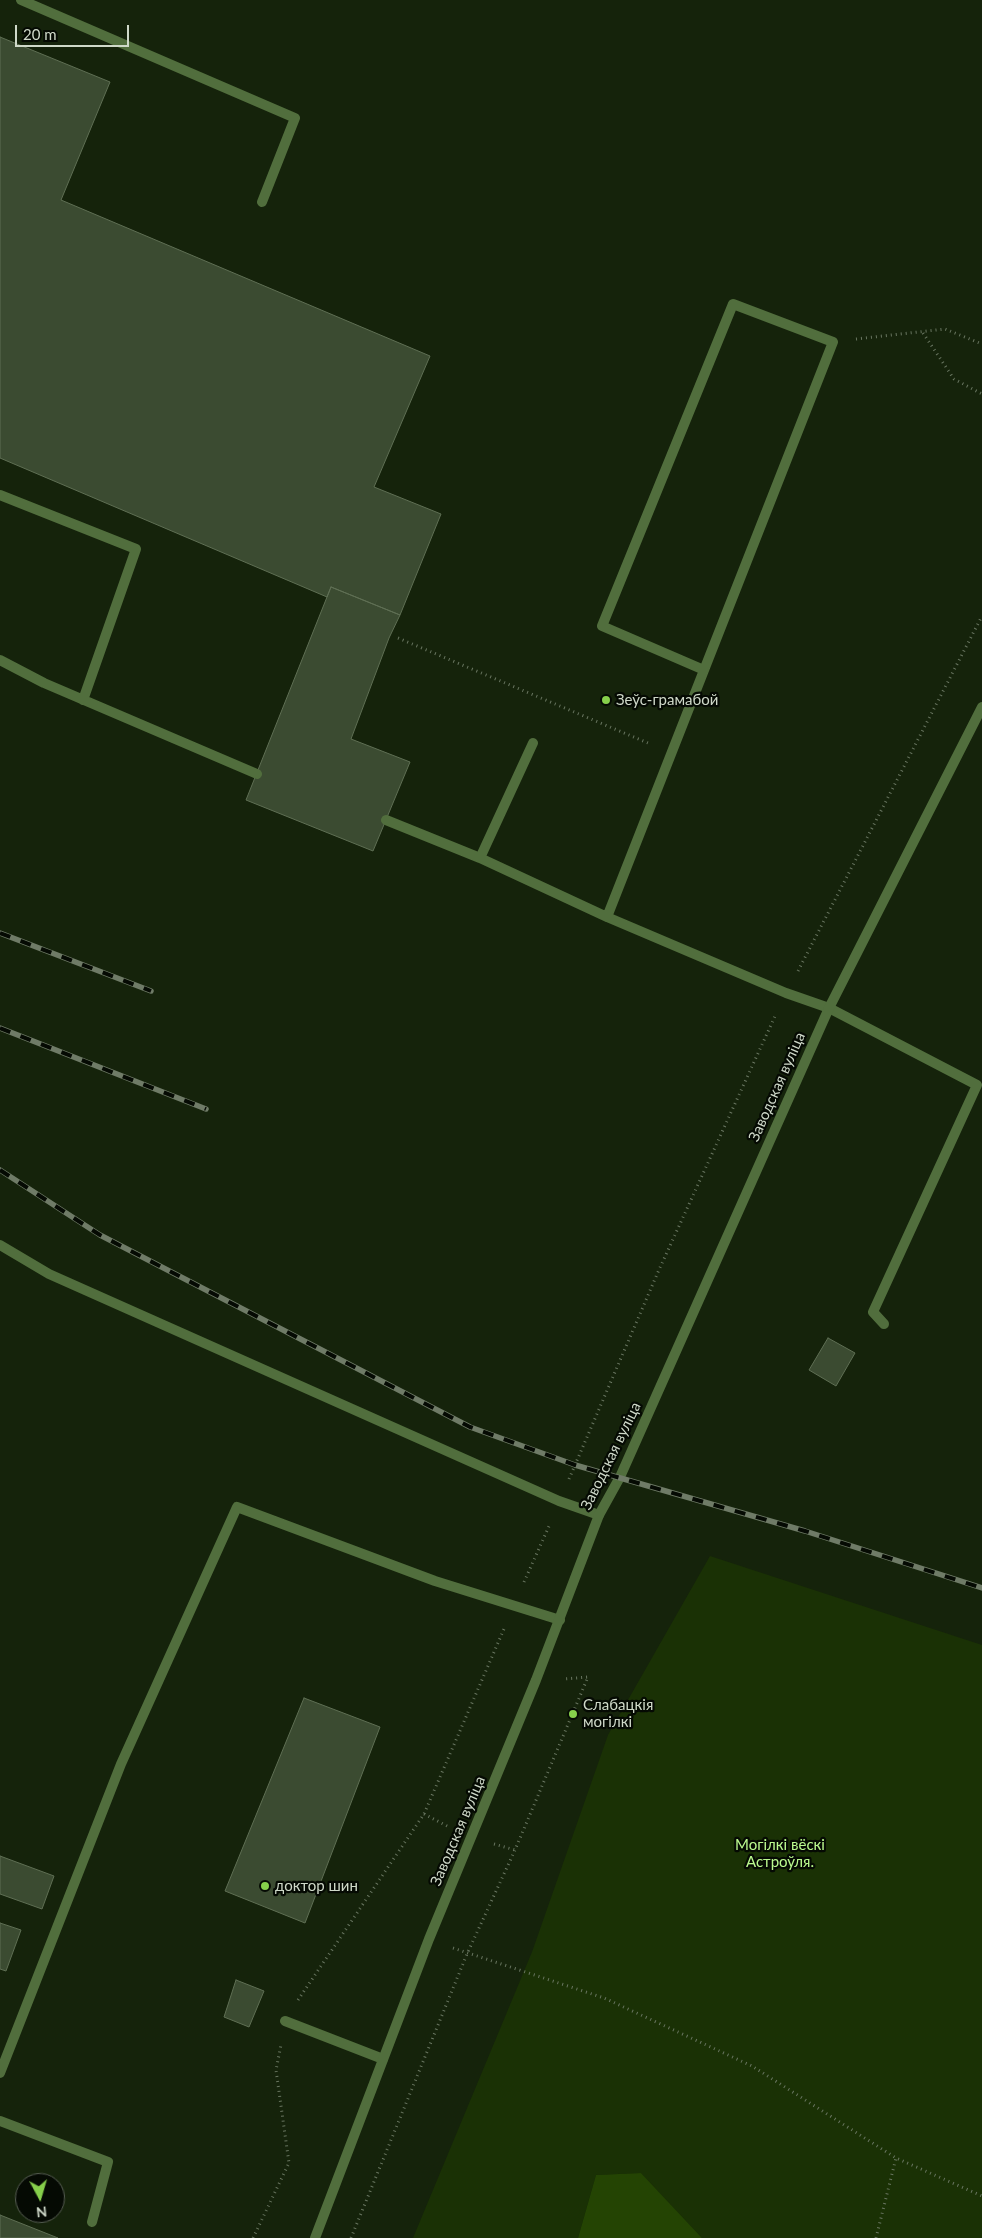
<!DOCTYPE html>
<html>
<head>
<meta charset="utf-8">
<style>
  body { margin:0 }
  #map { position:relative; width:982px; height:2238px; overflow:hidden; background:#15230b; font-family:Lato,sans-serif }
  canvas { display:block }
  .north { position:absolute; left:15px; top:2173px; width:50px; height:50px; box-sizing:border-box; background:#050a03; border:1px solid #565d52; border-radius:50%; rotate:174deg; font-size:14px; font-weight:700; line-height:20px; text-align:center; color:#cfd9c9 }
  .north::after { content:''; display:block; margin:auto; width:18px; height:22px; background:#86cf4b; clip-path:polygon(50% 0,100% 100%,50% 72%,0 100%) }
  .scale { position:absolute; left:15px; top:25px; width:114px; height:22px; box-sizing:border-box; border:2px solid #cfd9c9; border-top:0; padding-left:6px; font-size:15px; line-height:18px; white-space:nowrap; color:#cfd9c9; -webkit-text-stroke:4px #050a03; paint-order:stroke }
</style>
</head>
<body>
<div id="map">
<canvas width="982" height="2238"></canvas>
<div class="north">N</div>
<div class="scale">20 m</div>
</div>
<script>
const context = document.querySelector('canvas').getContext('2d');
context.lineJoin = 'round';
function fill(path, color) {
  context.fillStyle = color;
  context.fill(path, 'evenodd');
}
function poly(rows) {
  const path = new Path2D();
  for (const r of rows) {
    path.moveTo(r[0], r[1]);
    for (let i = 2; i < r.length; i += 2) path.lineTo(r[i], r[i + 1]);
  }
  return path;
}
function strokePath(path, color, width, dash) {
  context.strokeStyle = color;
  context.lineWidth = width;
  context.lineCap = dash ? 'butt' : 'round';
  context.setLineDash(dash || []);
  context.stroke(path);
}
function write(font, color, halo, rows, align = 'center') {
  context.font = font + ' Lato,sans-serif';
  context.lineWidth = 4.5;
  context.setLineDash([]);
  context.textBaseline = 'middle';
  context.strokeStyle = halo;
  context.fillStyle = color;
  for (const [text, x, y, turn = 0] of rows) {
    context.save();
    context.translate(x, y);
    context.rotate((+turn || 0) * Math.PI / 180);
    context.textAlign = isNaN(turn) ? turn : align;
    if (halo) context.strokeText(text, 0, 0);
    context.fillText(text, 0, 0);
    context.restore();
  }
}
const green = poly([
  [710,1556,982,1645,982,2238,702,2238,641,2173,596,2175,578,2238,413,2238,532,1952,608,1735]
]);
const water = poly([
  [641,2173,702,2238,578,2238,596,2175]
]);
const building = poly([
  [0,37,110,82,61,200,430,356,374,487,441,514,400,615,331,587,327,597,0,458,0,37],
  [331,587,400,615,389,638,351,739,410,762,373,851,246,800,331,587],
  [828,1338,855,1353,836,1386,809,1370,828,1338],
  [304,1698,380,1727,305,1923,225,1891,304,1698],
  [0,1856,54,1876,42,1909,0,1894,0,1856],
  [0,1923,21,1930,6,1971,0,1969,0,1923],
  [236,1980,264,1991,249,2027,224,2017,236,1980],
  [0,2215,58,2238,0,2238,0,2215]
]);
const path = poly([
  [923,333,954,379,982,394],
  [856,339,945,329,982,344],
  [398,638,648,743],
  [798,971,982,616],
  [569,1479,658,1272,776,1014],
  [524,1582,550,1524],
  [424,1814,449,1827],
  [494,1844,515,1850],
  [453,1948,604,1998,752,2066,896,2158,982,2196],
  [298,2000,424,1814,504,1629],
  [253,2238,289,2163,276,2070,281,2045],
  [351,2238,467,1954,515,1850,588,1677,564,1679],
  [876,2238,896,2158]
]);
const lane = poly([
  [21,0,295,118,262,202],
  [0,495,136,549,83,700],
  [0,660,44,683,257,774],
  [386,820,480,858,607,917,786,993,829,1008,977,1085,873,1312,884,1324],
  [480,858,533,743],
  [607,917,833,342,733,304,602,626,704,670],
  [0,1245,49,1274,559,1501,599,1515],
  [285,2021,383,2059],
  [0,2073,121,1764,237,1507,435,1581,560,1620],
  [0,2121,108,2162,92,2222]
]);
const street = poly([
  [315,2238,429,1939,536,1680,599,1515,620,1477,829,1008,982,707]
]);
const rail = poly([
  [0,933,151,991],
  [0,1028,206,1109],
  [0,1170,100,1235,470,1427,575,1465,805,1531,982,1588]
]);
const markers = [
  [606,700,5,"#86cf4b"],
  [573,1714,5,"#86cf4b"],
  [265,1886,5,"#86cf4b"]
];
const poiNames = [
  ["Зеўс-грамабой",616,700],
  ["Слабацкія",583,1705],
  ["могілкі",583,1722],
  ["доктор шин",275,1886]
];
const streetNames = [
  ["Заводская вуліца",777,1087,-66],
  ["Заводская вуліца",611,1456,-64],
  ["Заводская вуліца",458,1831,-67]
];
const parkNames = [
  ["Могілкі вёскі",780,1845],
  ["Астроўля.",780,1862]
];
fill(green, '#1a3105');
fill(water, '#244403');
fill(building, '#3b4b31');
strokePath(building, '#5f6f54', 1);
strokePath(path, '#697661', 3, [1, 4]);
strokePath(lane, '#516e3d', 10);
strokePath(street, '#516e3d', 10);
strokePath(rail, '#6f7b67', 5.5);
strokePath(rail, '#050a03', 4, [11]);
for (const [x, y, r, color] of markers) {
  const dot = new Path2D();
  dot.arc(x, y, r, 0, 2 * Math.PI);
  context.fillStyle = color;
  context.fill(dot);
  strokePath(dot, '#050a03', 2);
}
write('15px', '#cfd9c9', '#050a03', poiNames, 'left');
write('15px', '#cfd9c9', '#050a03', streetNames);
write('15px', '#bbfa8f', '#050a03', parkNames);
</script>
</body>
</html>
